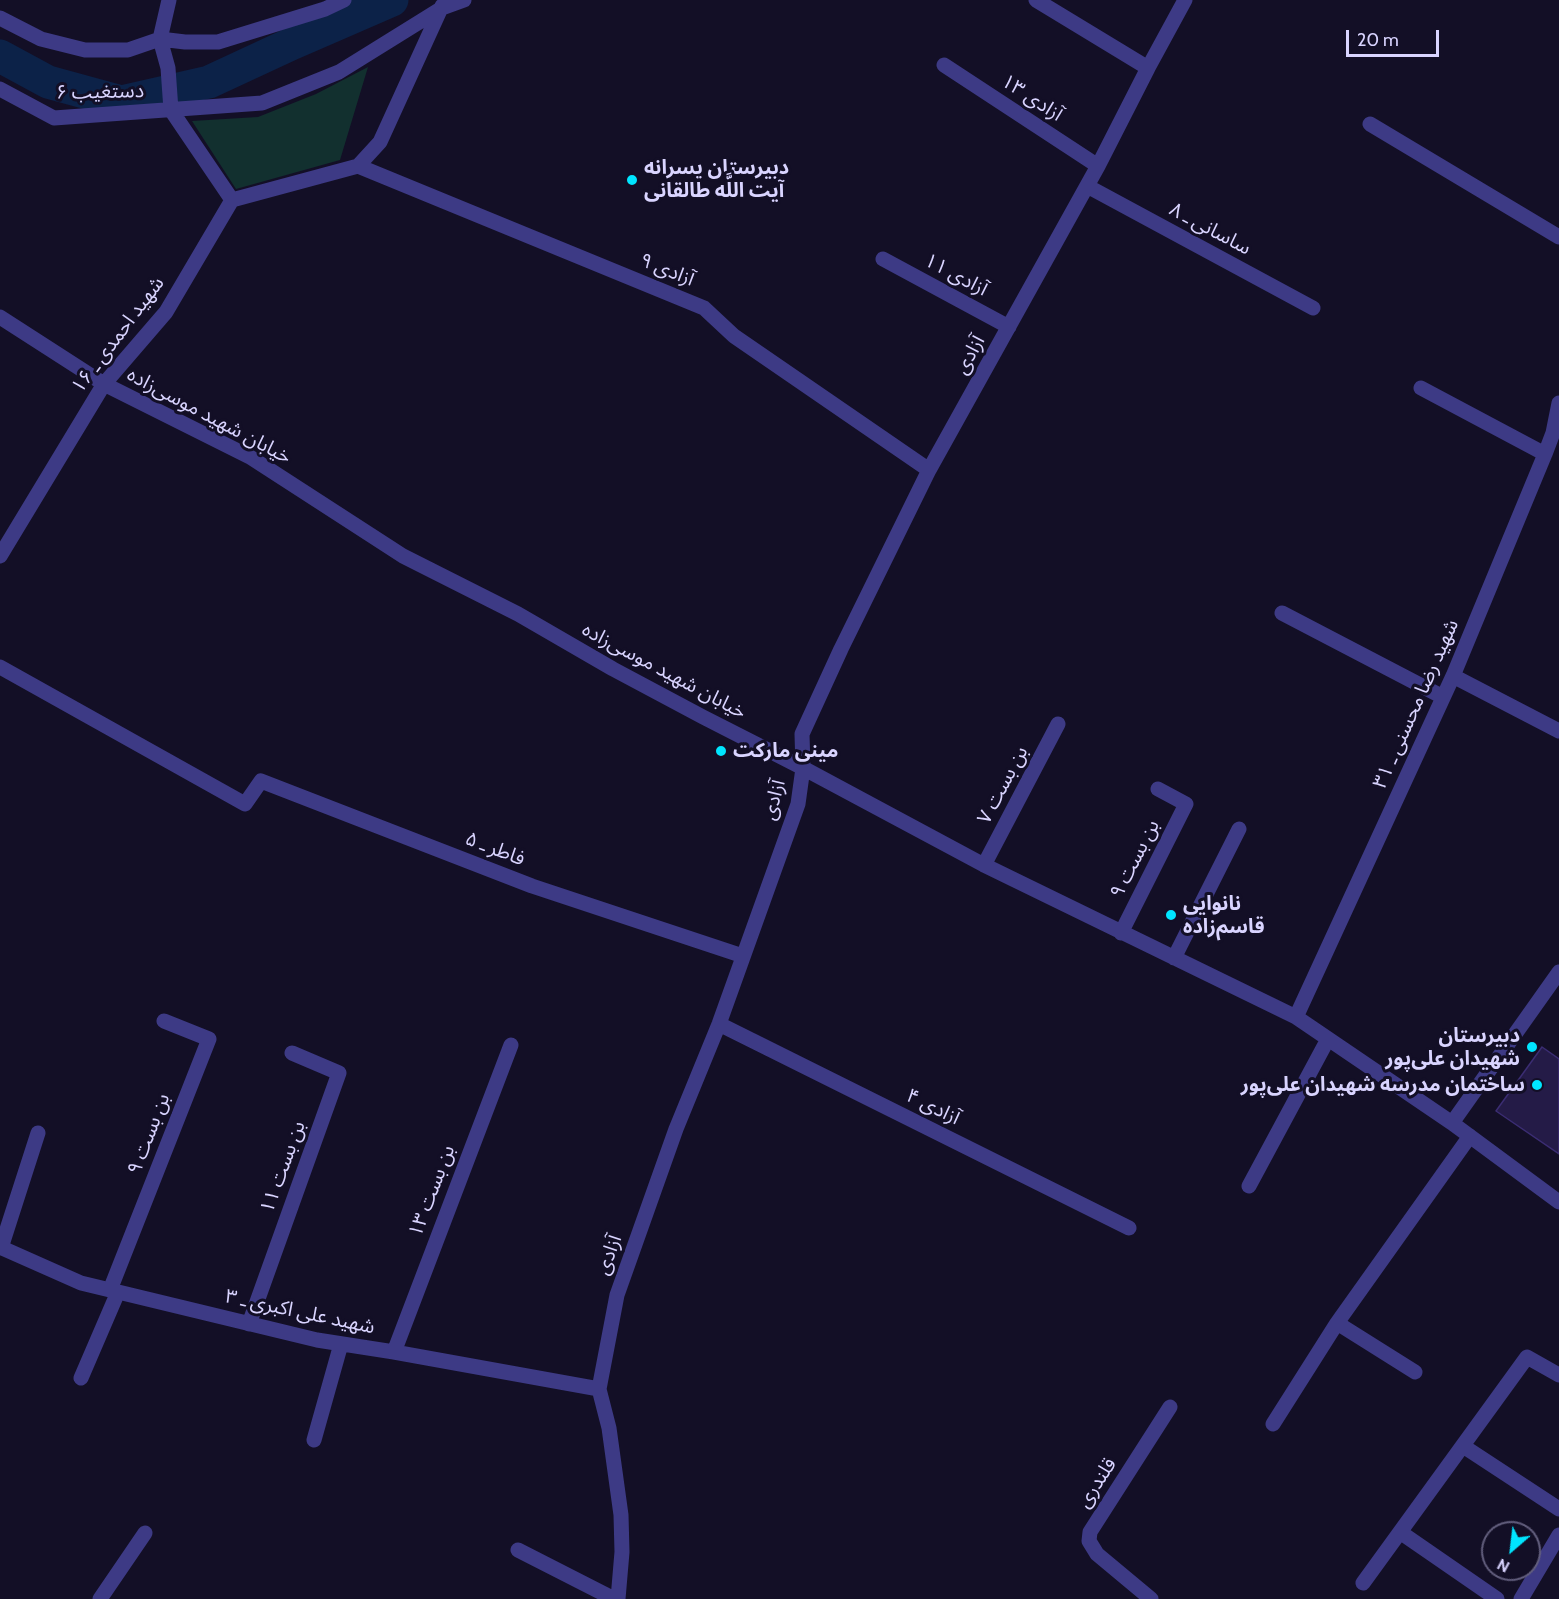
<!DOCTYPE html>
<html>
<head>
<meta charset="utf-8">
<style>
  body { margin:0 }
  #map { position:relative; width:1559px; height:1599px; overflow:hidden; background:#130f26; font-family:Cabin,sans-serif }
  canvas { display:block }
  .north { position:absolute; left:1481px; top:1521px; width:60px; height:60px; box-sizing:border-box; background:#130f26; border:2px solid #625e7d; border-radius:50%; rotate:208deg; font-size:16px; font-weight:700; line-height:24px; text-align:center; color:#d9d4ff }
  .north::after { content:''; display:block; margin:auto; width:21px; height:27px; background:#00e5ff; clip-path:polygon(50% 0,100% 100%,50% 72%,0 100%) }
  .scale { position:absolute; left:1346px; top:30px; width:93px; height:27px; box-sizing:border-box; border:3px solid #d9d4ff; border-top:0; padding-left:8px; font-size:18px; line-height:21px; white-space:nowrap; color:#d9d4ff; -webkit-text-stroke:4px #130f26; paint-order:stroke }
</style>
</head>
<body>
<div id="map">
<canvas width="1559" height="1599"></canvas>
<div class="north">N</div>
<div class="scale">20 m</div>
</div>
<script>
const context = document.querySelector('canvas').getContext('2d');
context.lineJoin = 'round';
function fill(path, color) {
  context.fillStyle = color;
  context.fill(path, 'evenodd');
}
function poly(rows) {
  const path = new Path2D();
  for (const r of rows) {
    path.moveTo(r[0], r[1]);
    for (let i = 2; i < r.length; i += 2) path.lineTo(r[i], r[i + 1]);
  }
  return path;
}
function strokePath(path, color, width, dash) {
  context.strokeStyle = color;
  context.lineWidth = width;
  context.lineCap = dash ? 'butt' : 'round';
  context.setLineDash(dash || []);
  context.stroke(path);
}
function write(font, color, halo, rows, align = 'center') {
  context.font = font + ' Cabin,"Noto Sans Arabic",sans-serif';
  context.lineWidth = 6;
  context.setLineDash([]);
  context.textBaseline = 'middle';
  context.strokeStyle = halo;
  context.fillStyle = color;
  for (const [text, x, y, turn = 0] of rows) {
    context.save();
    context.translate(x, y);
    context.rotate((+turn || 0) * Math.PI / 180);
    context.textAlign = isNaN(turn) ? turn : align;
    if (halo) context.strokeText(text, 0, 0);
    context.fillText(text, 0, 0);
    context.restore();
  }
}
const green = poly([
  [368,67,340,160,236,189,192,121,258,117,316,94]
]);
const canal = poly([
  [0,56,48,82,121,102,209,82,293,43,392,0]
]);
const building = poly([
  [1542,1047,1559,1059,1559,1154,1496,1111,1542,1047]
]);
const minor = poly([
  [169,0,160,39,168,68,171,110,232,200],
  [1036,0,1148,68],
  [0,18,41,39,85,50,128,50,160,39,185,42,218,42,325,9,344,0],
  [944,65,1098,166],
  [0,89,54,118,262,103,339,72,442,8,464,0],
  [1370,124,1559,237],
  [358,166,704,308,734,336,929,470],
  [1087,186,1313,308],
  [232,200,358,166,380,142,442,6],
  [883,259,1009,327],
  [0,317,104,384,250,457,403,556,518,614,613,669,703,717,803,768,984,865,1296,1017,1452,1123,1559,1202],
  [1421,388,1545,454],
  [0,556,104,384,166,312,232,200],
  [1282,613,1443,697],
  [0,667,245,804,261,781,532,886,743,956],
  [1453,676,1559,731],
  [984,865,1058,724],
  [1121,933,1186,804,1158,789],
  [1174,958,1239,829],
  [1296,1017,1453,676,1545,454,1553,433,1559,403],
  [719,1024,1129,1228],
  [1452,1123,1559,972],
  [1249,1186,1328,1039],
  [0,1247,81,1283,317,1340,394,1352,599,1389],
  [1,1248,38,1133],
  [110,1290,209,1039,164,1021],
  [249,1324,339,1073,292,1053],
  [394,1352,511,1045],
  [1415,1372,1337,1323,1470,1136],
  [81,1378,118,1292],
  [1273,1424,1337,1323],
  [314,1440,341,1344],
  [1463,1446,1559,1509],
  [1400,1532,1497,1599],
  [518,1550,614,1599],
  [1363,1583,1527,1357,1559,1375],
  [100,1599,145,1533],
  [618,1599,622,1552,621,1515,609,1428,599,1389,617,1295,676,1129,719,1024,798,804,803,768,802,734,841,649,929,470,1098,166,1148,68,1185,0],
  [1151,1599,1097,1554,1089,1541,1090,1532,1170,1407],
  [1521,1599,1559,1535]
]);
const markers = [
  [632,180,6,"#00e5ff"],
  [721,751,6,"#00e5ff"],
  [1171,915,6,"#00e5ff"],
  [1532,1047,6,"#00e5ff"],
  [1537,1085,6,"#00e5ff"]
];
const streetNames = [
  ["دستغیب ۶",100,92,-1],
  ["آزادی ۱۳",1032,98,33],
  ["ساسانی ـ ۸",1210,229,28],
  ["آزادی ۹",667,270,22],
  ["آزادی ۱۱",956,275,28],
  ["شهید احمدی ـ ۱۶",118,335,-53],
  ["آزادی",970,355,-61],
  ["خیابان شهید موسی‌زاده",209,416,28],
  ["خیابان شهید موسی‌زاده",664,671,28],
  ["شهید رضا محسنی ـ ۳۱",1416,704,-66],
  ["بن بست ۷",1003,785,-62],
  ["آزادی",774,800,-75],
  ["فاطر ـ ۵",495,849,21],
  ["بن بست ۹",1135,859,-63],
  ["آزادی ۴",933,1107,26],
  ["بن بست ۹",149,1134,-69],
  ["بن بست ۱۱",283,1167,-70],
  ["بن بست ۱۳",432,1191,-69],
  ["آزادی",609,1255,-70],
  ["شهید علی اکبری ـ ۳",300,1312,12],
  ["قلندری",1097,1483,-57]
];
const poiNames = [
  ["دبیرستان پسرانه",644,168],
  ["آیت اللَّه طالقانی",644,191],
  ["مینی مارکت",733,751],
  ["نانوایی",1183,904],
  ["قاسم‌زاده",1183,927],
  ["دبیرستان",1520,1036,"right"],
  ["شهیدان علی‌پور",1520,1059,"right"],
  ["ساختمان مدرسه شهیدان علی‌پور",1525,1085,"right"]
];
fill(green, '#12302f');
strokePath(canal, '#0c2248', 33);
fill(building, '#241b47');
strokePath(building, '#3b2d73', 1.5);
strokePath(minor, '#3d3a85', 15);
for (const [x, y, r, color] of markers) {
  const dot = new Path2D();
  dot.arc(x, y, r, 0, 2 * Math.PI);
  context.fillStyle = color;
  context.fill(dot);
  strokePath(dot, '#130f26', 2);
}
write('20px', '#d9d4ff', '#130f26', streetNames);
write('bold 20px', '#d9d4ff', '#130f26', poiNames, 'left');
</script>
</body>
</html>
